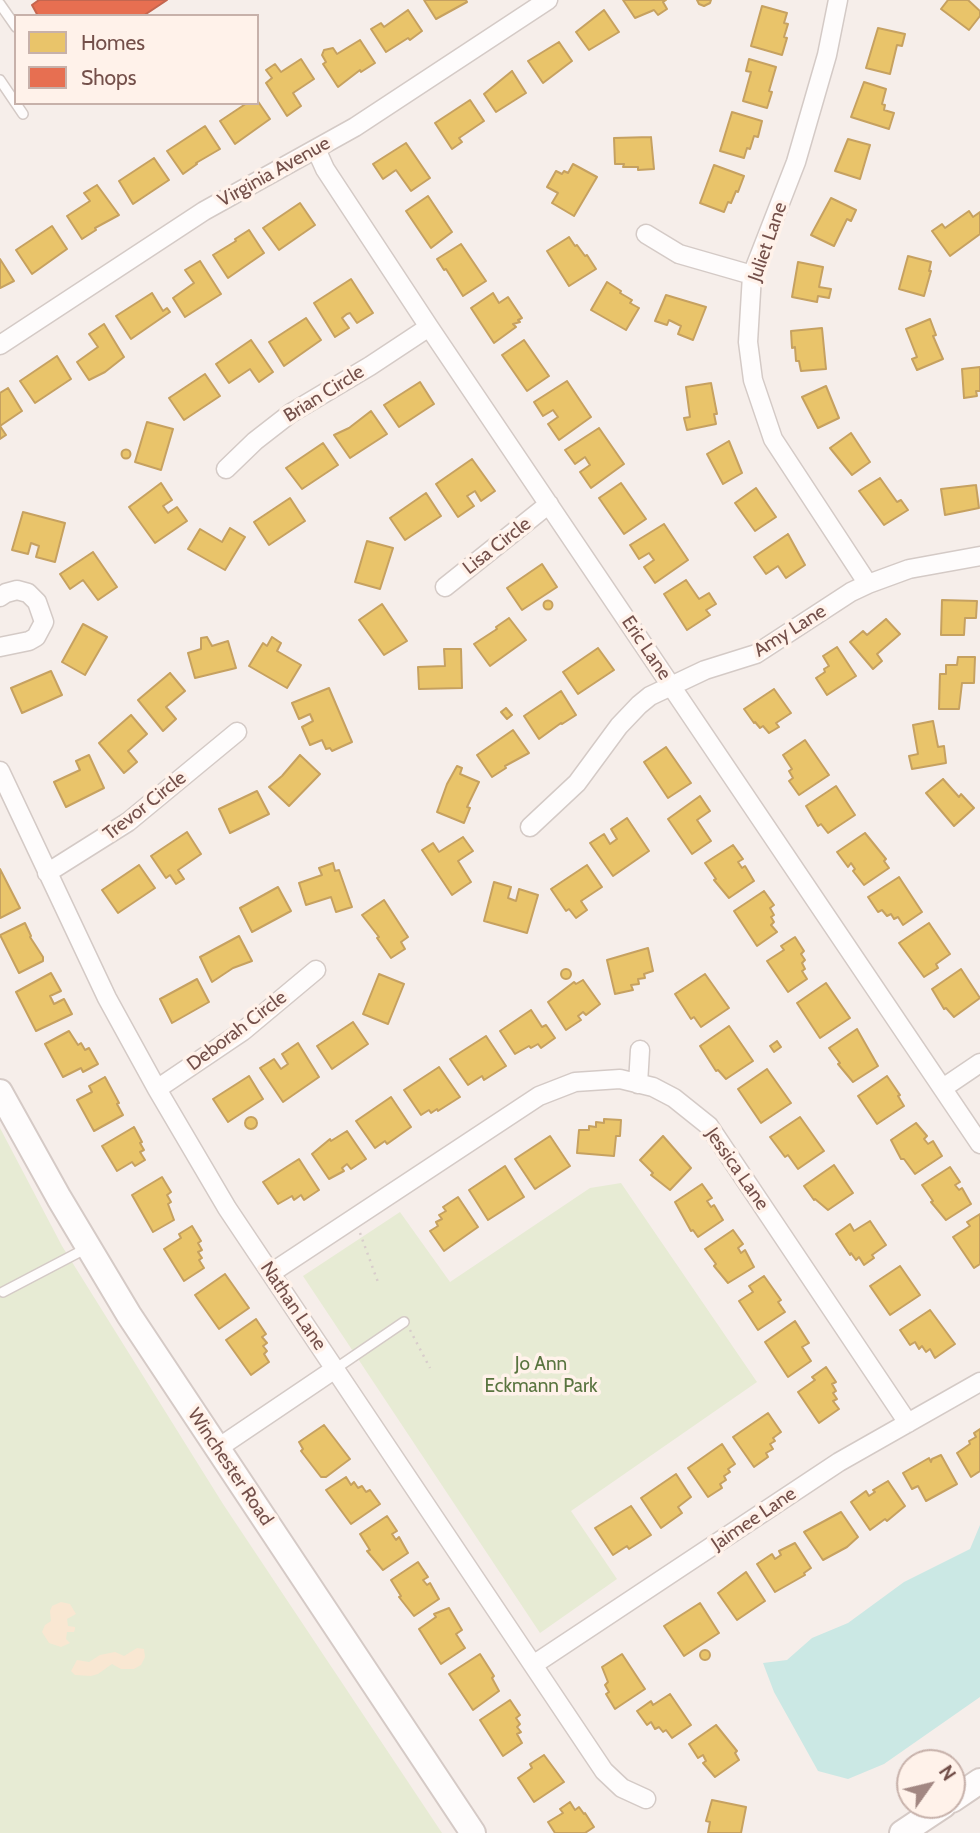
<!DOCTYPE html>
<html>
<head>
<meta charset="utf-8">
<style>
  body { margin:0 }
  #map { position:relative; width:980px; height:1833px; overflow:hidden; background:#f6eeea; font-family:Cabin,sans-serif }
  canvas { display:block }
  .legend { position:absolute; left:14px; top:14px; width:245px; height:91px; box-sizing:border-box; background:#fff2ea; border:2px solid #c7b1aa; margin:0; padding:9px 12px; list-style:none; font-size:21px; color:#74504a }
  .legend li { display:flex; align-items:center; gap:14px; height:35px }
  .legend b { width:35px; border:2px solid #c7b1aa }
  .north { position:absolute; left:896px; top:1749px; width:70px; height:70px; box-sizing:border-box; background:#fff2ea; border:2px solid #c7b1aa; border-radius:50%; rotate:56deg; font-size:19px; font-weight:700; line-height:28px; text-align:center; color:#74504a }
  .north::after { content:''; display:block; margin:auto; width:24px; height:32px; background:#a28782; clip-path:polygon(50% 0,100% 100%,50% 72%,0 100%) }
</style>
</head>
<body>
<div id="map">
<canvas width="980" height="1833"></canvas>
<ul class="legend">
<li><b style="height:19px;background:#e9c46a"></b>Homes</li>
<li><b style="height:19px;background:#e76f51"></b>Shops</li>
</ul>
<div class="north">N</div>
</div>
<script>
const context = document.querySelector('canvas').getContext('2d');
context.lineJoin = 'round';
function fill(path, color) {
  context.fillStyle = color;
  context.fill(path, 'evenodd');
}
function poly(rows) {
  const path = new Path2D();
  for (const r of rows) {
    if (r.length === 3) {
      path.moveTo(r[0] + r[2], r[1]);
      path.arc(r[0], r[1], r[2], 0, 2 * Math.PI);
      continue;
    }
    path.moveTo(r[0], r[1]);
    for (let i = 2; i < r.length; i += 2) path.lineTo(r[i], r[i + 1]);
  }
  return path;
}
function strokePath(path, color, width, dash) {
  context.strokeStyle = color;
  context.lineWidth = width;
  context.lineCap = dash ? 'butt' : 'round';
  context.setLineDash(dash || []);
  context.stroke(path);
}
function write(font, color, halo, rows, align = 'center') {
  context.font = font + ' Cabin,sans-serif';
  context.lineWidth = 7;
  context.setLineDash([]);
  context.textBaseline = 'middle';
  context.strokeStyle = halo;
  context.fillStyle = color;
  for (const [text, x, y, turn = 0] of rows) {
    context.save();
    context.translate(x, y);
    context.rotate((+turn || 0) * Math.PI / 180);
    context.textAlign = isNaN(turn) ? turn : align;
    if (halo) context.strokeText(text, 0, 0);
    context.fillText(text, 0, 0);
    context.restore();
  }
}
const green = poly([
  [0,1128,62,1246,223,1504,442,1833,0,1833],
  [621,1183,757,1382,571,1511,617,1579,540,1633,303,1276,400,1212,450,1282,590,1188]
]);
const sand = poly([
  [61,1602,70,1604,76,1614,67,1619,68,1626,75,1627,75,1629,74,1632,67,1632,66,1639,70,1643,61,1647,49,1643,42,1632,45,1625,51,1621,50,1611,52,1606],
  [137,1648,144,1649,145,1657,141,1665,134,1669,121,1669,112,1664,98,1674,91,1676,75,1675,71,1671,77,1660,89,1662,100,1655,115,1652,124,1656]
]);
const water = poly([
  [980,1525,980,1697,884,1764,848,1779,818,1771,774,1692,763,1663,787,1660,812,1638,848,1623,904,1582,970,1549]
]);
const homes = poly([
  [424,0,466,0,467,2,436,19,424,0],
  [623,0,666,0,663,2,667,9,658,15,654,10,635,18,623,0],
  [697,0,711,0,710,3,704,6,699,4,697,0],
  [948,0,968,0,980,11,980,16,969,30,941,9,948,0],
  [762,6,787,13,784,23,788,24,784,37,787,38,782,55,751,46,762,6],
  [408,10,422,31,410,40,408,38,386,52,371,29,381,23,384,27,408,10],
  [604,10,619,32,589,50,576,32,604,10],
  [878,28,905,34,902,46,897,45,890,74,866,68,878,28],
  [360,40,375,63,361,72,360,70,338,87,323,64,326,62,322,55,324,50,333,48,337,54,360,40],
  [559,42,572,61,543,83,528,61,559,42],
  [301,59,314,79,293,93,301,106,287,116,266,83,272,78,266,70,275,64,281,72,301,59],
  [749,59,776,67,769,91,772,92,767,108,743,101,751,72,746,71,749,59],
  [512,71,526,93,496,112,484,94,512,71],
  [864,82,886,89,882,104,885,105,884,110,894,113,889,129,851,117,864,82],
  [257,100,270,119,235,144,220,121,247,103,257,103,257,100],
  [470,100,484,121,459,138,462,142,452,149,435,123,470,100],
  [732,112,762,121,758,137,754,136,750,149,747,148,744,158,720,151,732,112],
  [205,126,220,149,196,163,197,164,183,174,167,151,205,126],
  [651,137,654,169,638,170,638,167,623,167,624,164,615,164,614,138,651,137],
  [848,139,870,145,860,179,835,171,848,139],
  [406,143,430,178,411,191,396,170,383,179,373,164,406,143],
  [154,158,169,180,133,204,119,181,154,158],
  [573,164,597,177,574,216,552,203,558,193,547,187,556,171,562,174,564,171,568,173,573,164],
  [714,165,744,176,738,192,736,191,731,203,728,202,724,212,700,203,714,165],
  [97,185,119,215,95,228,96,230,82,239,67,216,90,201,84,193,97,185],
  [428,196,452,232,431,248,406,211,428,196],
  [831,198,856,210,851,221,847,219,834,246,811,235,831,198],
  [300,203,315,225,279,250,263,228,300,203],
  [969,211,973,217,980,212,980,234,950,256,932,231,942,224,945,228,969,211],
  [52,226,67,249,32,274,16,250,52,226],
  [249,230,264,253,228,278,213,255,236,241,235,239,249,230],
  [569,237,575,246,577,245,585,256,587,255,596,269,569,286,547,251,569,237],
  [461,244,486,281,463,296,446,269,444,270,437,259,461,244],
  [908,256,931,262,929,271,931,271,924,296,899,289,908,256],
  [0,259,14,281,0,288,0,259],
  [200,261,221,294,185,317,173,298,194,283,185,270,200,261],
  [798,262,823,267,819,287,831,289,829,298,818,296,817,302,792,297,798,262],
  [351,279,373,313,357,323,350,313,347,314,342,318,349,328,335,337,314,303,351,279],
  [607,282,621,291,620,293,632,300,630,303,639,308,626,330,591,310,607,282],
  [152,293,163,311,167,308,170,312,131,339,116,316,152,293],
  [493,293,499,303,508,297,522,318,518,320,520,322,513,324,516,327,494,343,471,308,493,293],
  [666,295,706,307,693,340,678,334,681,326,669,320,667,325,655,321,666,295],
  [306,318,321,340,284,366,269,342,306,318],
  [930,319,936,335,933,336,943,359,917,370,912,359,917,357,906,329,930,319],
  [104,324,124,357,105,372,89,380,77,362,98,347,89,334,104,324],
  [822,328,826,369,801,371,799,361,796,361,795,347,792,348,791,331,822,328],
  [251,340,273,372,259,382,250,369,229,383,216,364,251,340],
  [524,340,549,376,527,391,502,355,524,340],
  [57,356,71,379,35,403,20,381,57,356],
  [980,367,980,391,976,391,977,396,964,398,962,369,980,367],
  [205,374,220,396,184,420,169,398,205,374],
  [567,381,591,417,559,440,548,424,558,417,553,410,543,416,534,402,567,381],
  [420,382,434,404,399,427,384,405,420,382],
  [711,383,717,414,714,414,716,424,687,430,684,418,690,417,686,387,711,383],
  [826,386,839,418,818,428,802,397,826,386],
  [8,388,22,411,0,426,6,435,0,439,0,393,8,388],
  [371,411,387,434,350,458,334,435,349,428,371,411],
  [147,422,173,429,161,470,135,462,147,422],
  [599,428,624,464,591,488,580,472,590,465,585,457,575,464,565,450,599,428],
  [851,433,870,462,852,475,830,448,851,433],
  [729,441,742,473,723,484,707,454,729,441],
  [323,443,338,465,302,489,286,468,323,443],
  [126,454,4.5],
  [472,459,495,491,481,501,475,491,467,496,474,506,458,517,436,484,472,459],
  [880,478,897,502,901,500,908,510,884,525,859,491,880,478],
  [161,483,172,500,163,506,165,509,168,513,177,507,187,521,155,543,129,507,161,483],
  [621,483,646,519,624,534,599,498,621,483],
  [976,485,979,508,945,515,941,489,976,485],
  [756,488,776,517,755,531,735,503,756,488],
  [426,493,441,516,405,540,390,518,426,493],
  [290,498,305,521,269,545,254,522,290,498],
  [23,512,65,523,55,562,36,557,39,546,31,543,28,554,12,550,23,512],
  [664,524,688,560,655,583,644,567,654,560,649,553,639,559,630,545,664,524],
  [230,528,245,537,225,570,188,549,200,529,222,542,230,528],
  [788,534,805,565,786,578,778,566,766,574,754,557,788,534],
  [367,541,393,548,380,589,355,582,367,541],
  [93,552,117,587,98,600,83,580,70,589,60,574,93,552],
  [542,564,557,587,522,610,507,588,542,564],
  [686,580,699,599,709,593,716,604,706,610,710,615,687,630,664,594,686,580],
  [942,600,977,601,976,618,965,618,964,635,941,635,942,600],
  [548,605,4.5],
  [382,604,407,641,384,655,359,620,382,604],
  [509,618,526,640,490,666,474,644,497,629,496,627,509,618],
  [886,619,900,634,877,654,882,661,873,669,850,642,863,631,867,635,886,619],
  [83,624,107,637,85,675,62,662,83,624],
  [207,637,212,646,228,641,236,668,195,678,188,653,201,649,201,638,207,637],
  [272,637,281,643,277,651,301,665,287,688,249,666,263,643,267,646,272,637],
  [837,647,856,676,827,695,816,678,825,672,824,669,829,666,823,656,837,647],
  [598,648,614,670,578,694,563,672,598,648],
  [444,649,461,649,462,688,419,689,418,667,445,666,444,649],
  [958,657,975,657,974,683,962,683,959,709,939,709,940,674,946,674,946,665,957,665,958,657],
  [51,671,62,695,22,713,11,688,51,671],
  [170,673,185,691,166,707,176,719,163,731,138,700,170,673],
  [329,688,352,742,332,751,330,748,326,749,322,740,310,745,302,727,313,721,310,714,299,719,292,703,329,688],
  [774,689,791,713,776,723,779,727,769,733,763,726,760,728,755,722,754,723,744,709,774,689],
  [561,691,576,715,562,724,561,723,539,739,524,716,561,691],
  [506,708,512,715,507,719,501,712,506,708],
  [131,715,147,734,128,751,137,762,124,773,99,743,131,715],
  [933,721,938,747,944,746,946,763,912,769,909,756,918,754,913,725,933,721],
  [513,730,529,753,505,766,506,768,492,777,477,755,513,730],
  [805,740,829,775,799,795,789,781,793,778,789,771,792,769,783,755,805,740],
  [666,747,691,783,668,798,644,762,666,747],
  [89,755,104,788,66,807,54,782,80,770,76,761,89,755],
  [300,755,320,774,289,806,269,787,282,776,300,755],
  [457,766,462,768,460,774,479,782,467,807,470,808,464,823,437,812,447,784,457,766],
  [943,779,959,797,961,794,974,808,954,826,926,793,943,779],
  [836,786,855,815,828,833,821,824,818,826,806,806,836,786],
  [257,791,269,814,230,833,219,809,257,791],
  [700,796,710,811,697,820,711,841,692,854,668,819,700,796],
  [627,818,649,851,613,876,590,843,604,834,610,844,617,839,611,829,627,818],
  [187,832,201,854,178,870,184,879,176,884,170,875,166,878,151,856,187,832],
  [865,833,886,859,884,861,889,868,864,885,853,871,855,869,851,863,848,867,837,852,865,833],
  [463,837,473,851,458,861,471,882,452,895,422,850,433,843,439,852,463,837],
  [733,845,743,859,738,862,742,868,745,866,754,881,729,898,714,880,716,879,705,863,733,845],
  [333,863,335,871,339,870,352,907,336,912,331,897,306,905,299,883,322,875,319,868,333,863],
  [139,865,155,888,118,913,102,890,139,865],
  [587,865,602,887,581,901,587,910,576,918,569,909,566,911,551,889,587,865],
  [0,869,20,908,0,918,0,869],
  [899,877,922,912,903,925,898,917,894,919,891,914,887,916,882,910,878,912,868,897,899,877],
  [494,882,511,887,508,898,516,901,519,889,538,895,527,933,484,921,494,882],
  [278,887,291,911,252,932,240,908,278,887],
  [764,891,774,905,770,908,774,915,771,917,774,922,771,925,777,932,757,946,734,911,764,891],
  [384,900,408,937,401,942,405,949,391,958,377,938,379,937,362,915,384,900],
  [25,923,31,936,30,937,43,957,43,961,19,973,0,935,25,923],
  [929,923,950,954,936,964,938,968,924,977,899,943,929,923],
  [239,936,252,961,233,968,212,982,200,957,239,936],
  [795,937,804,951,801,954,805,960,802,963,805,969,802,971,807,979,788,992,767,961,784,950,781,946,795,937],
  [648,948,653,971,644,974,645,978,638,979,639,984,631,985,633,990,615,994,607,960,648,948],
  [961,969,980,998,954,1017,946,1008,944,1009,932,989,961,969],
  [566,974,5],
  [51,973,61,991,50,996,54,1004,64,999,72,1014,36,1031,16,992,51,973],
  [379,974,404,984,388,1024,363,1014,379,974],
  [705,974,729,1008,701,1027,694,1017,691,1019,675,994,705,974],
  [197,979,209,1002,172,1023,160,999,197,979],
  [583,980,600,1004,586,1015,583,1012,578,1016,581,1020,566,1030,548,1002,574,982,576,984,583,980],
  [826,983,850,1018,820,1038,797,1003,826,983],
  [531,1010,542,1027,546,1025,555,1038,541,1048,538,1044,531,1048,529,1046,515,1054,500,1031,531,1010],
  [353,1022,368,1044,332,1069,317,1046,353,1022],
  [729,1026,753,1061,726,1079,718,1070,716,1071,700,1046,729,1026],
  [857,1029,878,1066,853,1082,838,1064,840,1063,829,1048,857,1029],
  [69,1031,78,1045,81,1043,85,1050,89,1048,98,1064,83,1072,81,1068,63,1077,45,1044,69,1031],
  [486,1036,506,1066,484,1080,482,1076,468,1085,450,1059,486,1036],
  [777,1041,781,1047,774,1052,770,1046,777,1041],
  [298,1043,319,1077,283,1102,260,1068,274,1059,281,1069,288,1064,282,1054,298,1043],
  [439,1067,460,1097,438,1111,437,1109,431,1113,429,1110,421,1115,404,1090,439,1067],
  [767,1069,791,1103,761,1123,738,1089,767,1069],
  [249,1076,263,1099,228,1122,213,1099,249,1076],
  [887,1076,900,1095,898,1096,904,1106,877,1124,858,1096,887,1076],
  [105,1077,119,1103,117,1104,123,1115,94,1131,77,1100,92,1092,89,1086,105,1077],
  [391,1097,411,1127,387,1144,385,1141,375,1148,356,1121,391,1097],
  [251,1123,6],
  [800,1117,824,1151,798,1169,788,1155,785,1157,770,1137,800,1117],
  [604,1119,621,1120,620,1136,616,1136,614,1156,577,1153,579,1130,589,1130,589,1126,596,1127,596,1122,604,1123,604,1119],
  [916,1123,927,1136,924,1139,928,1144,933,1141,942,1156,915,1174,904,1159,901,1159,891,1140,916,1123],
  [134,1127,142,1142,140,1143,144,1150,140,1152,145,1160,135,1166,132,1162,117,1171,102,1146,134,1127],
  [347,1131,366,1159,351,1169,347,1164,342,1168,344,1171,329,1179,312,1154,330,1139,331,1141,347,1131],
  [550,1136,570,1166,535,1189,515,1159,550,1136],
  [663,1136,691,1168,670,1190,651,1175,653,1173,640,1160,663,1136],
  [299,1159,319,1190,304,1200,301,1195,294,1200,292,1196,278,1204,263,1182,299,1159],
  [834,1165,853,1193,828,1210,815,1199,814,1200,804,1186,834,1165],
  [505,1166,524,1197,488,1220,469,1190,505,1166],
  [950,1167,960,1182,955,1185,959,1190,962,1188,971,1204,946,1220,931,1202,933,1201,922,1185,950,1167],
  [162,1177,171,1192,167,1195,171,1202,168,1204,174,1220,153,1232,132,1195,162,1177],
  [702,1184,712,1198,707,1201,711,1207,714,1205,723,1220,698,1237,693,1230,691,1231,675,1202,702,1184],
  [458,1197,478,1227,444,1251,430,1231,438,1226,436,1222,442,1219,439,1215,446,1211,443,1207,458,1197],
  [980,1214,980,1264,974,1268,953,1237,970,1226,967,1222,980,1214],
  [870,1221,886,1245,872,1255,874,1258,864,1265,859,1257,856,1260,851,1253,850,1255,836,1234,850,1224,854,1231,870,1221],
  [192,1226,201,1241,198,1243,202,1250,198,1252,202,1258,199,1260,204,1268,184,1281,164,1249,181,1238,179,1234,192,1226],
  [733,1230,743,1244,738,1248,741,1253,745,1250,754,1267,728,1283,714,1266,716,1264,705,1249,733,1230],
  [900,1266,920,1295,890,1315,870,1286,900,1266],
  [225,1274,249,1308,219,1329,195,1295,225,1274],
  [764,1276,781,1300,778,1302,785,1312,758,1330,739,1301,753,1292,749,1286,764,1276],
  [930,1310,955,1344,935,1358,930,1349,926,1352,922,1346,919,1349,915,1342,910,1345,900,1330,930,1310],
  [256,1319,266,1334,262,1337,267,1343,263,1346,267,1351,264,1354,269,1362,251,1375,226,1340,256,1319],
  [795,1321,809,1343,802,1347,811,1361,788,1377,765,1342,795,1321],
  [826,1367,836,1382,832,1384,836,1391,833,1393,837,1399,833,1401,839,1409,819,1423,798,1392,815,1380,812,1377,826,1367],
  [768,1413,781,1432,773,1438,775,1441,770,1444,773,1449,766,1453,768,1457,754,1467,733,1437,768,1413],
  [324,1425,350,1459,326,1477,321,1477,301,1451,303,1449,299,1442,324,1425],
  [980,1429,980,1471,971,1477,957,1453,970,1444,969,1441,976,1437,974,1433,980,1429],
  [722,1444,735,1464,728,1469,730,1472,724,1476,726,1480,720,1484,722,1488,708,1497,688,1468,722,1444],
  [941,1455,957,1484,926,1501,918,1486,912,1489,903,1473,929,1458,931,1462,932,1459,941,1455],
  [676,1474,691,1497,678,1507,682,1513,661,1528,641,1498,676,1474],
  [346,1477,351,1485,354,1482,358,1488,362,1486,366,1492,370,1490,380,1504,351,1524,326,1490,346,1477],
  [888,1481,905,1506,887,1521,885,1519,870,1530,851,1502,866,1491,869,1496,875,1492,873,1490,888,1481],
  [631,1506,651,1535,629,1549,627,1546,613,1555,595,1528,631,1506],
  [841,1512,858,1537,847,1547,823,1560,804,1532,841,1512],
  [387,1516,397,1531,392,1534,396,1540,399,1537,408,1553,383,1570,367,1551,370,1550,360,1534,387,1516],
  [795,1543,811,1568,804,1573,805,1575,775,1592,757,1564,772,1554,775,1559,781,1555,779,1551,795,1543],
  [418,1562,428,1577,423,1580,427,1585,430,1583,439,1599,414,1616,399,1597,401,1596,391,1580,418,1562],
  [746,1572,765,1601,737,1620,718,1593,746,1572],
  [700,1603,719,1633,684,1656,664,1626,700,1603],
  [449,1608,462,1630,456,1634,465,1648,441,1664,419,1629,436,1617,434,1614,449,1608],
  [705,1655,5],
  [480,1654,494,1676,492,1678,499,1691,473,1710,449,1674,480,1654],
  [622,1654,645,1689,615,1709,606,1694,609,1692,605,1685,608,1682,602,1667,622,1654],
  [670,1694,691,1725,672,1738,666,1730,663,1732,659,1727,655,1729,651,1722,647,1725,637,1711,651,1701,653,1705,670,1694],
  [510,1700,520,1715,516,1718,520,1724,517,1727,521,1732,517,1734,522,1743,503,1756,480,1720,510,1700],
  [716,1725,737,1751,735,1753,739,1760,715,1777,703,1763,706,1761,703,1755,698,1758,689,1744,716,1725],
  [544,1755,564,1782,534,1802,518,1778,532,1768,530,1764,544,1755],
  [712,1800,746,1807,741,1833,708,1833,710,1822,706,1821,712,1800],
  [570,1802,575,1810,579,1807,584,1814,585,1813,594,1827,585,1833,555,1833,548,1822,563,1813,560,1809,570,1802]
]);
const shops = poly([
  [39,0,167,0,143,16,38,16,32,5,39,0]
]);
const path = poly([
  [360,1233,379,1285],
  [410,1330,430,1368]
]);
const service = poly([
  [0,4,16,27],
  [0,80,23,114],
  [3,1292,87,1248],
  [335,1369,404,1322]
]);
const minor = poly([
  [838,0,827,55,796,162,752,275,748,342,753,380,773,439,868,584],
  [316,149,325,169,429,327,980,1144],
  [646,234,679,254,752,275],
  [0,345,204,211,355,127,548,0],
  [226,469,255,441,291,413,370,366,429,327],
  [445,587,549,504],
  [0,597,6,593,17,590,28,593,37,602,44,622,36,637,29,641,0,647],
  [0,771,107,998,157,1089,227,1208,604,1771,622,1788,646,1799],
  [530,827,577,783,619,726,639,705,650,696,705,670,756,654,851,592,868,584,909,569,980,556],
  [47,873,128,822,237,732],
  [638,1084,640,1050],
  [943,1088,980,1063],
  [157,1089,243,1031,316,970],
  [271,1273,539,1096,575,1082,620,1079,653,1087,674,1098,709,1126,908,1423],
  [218,1448,335,1369],
  [533,1665,839,1462,980,1382]
]);
const secondary = poly([
  [0,1092,59,1198,129,1315,473,1833],
  [952,1800,980,1781],
  [902,1833,944,1805]
]);
const streetNames = [
  ["Virginia Avenue",274,172,-29],
  ["Juliet Lane",768,242,-71],
  ["Brian Circle",324,394,-32],
  ["Lisa Circle",497,546,-38],
  ["Amy Lane",790,631,-32],
  ["Eric Lane",646,648,56],
  ["Trevor Circle",145,806,-38],
  ["Deborah Circle",237,1031,-37],
  ["Jessica Lane",737,1169,55],
  ["Nathan Lane",293,1306,56],
  ["Winchester Road",230,1467,56],
  ["Jaimee Lane",754,1519,-34]
];
const parkNames = [
  ["Jo Ann",541,1364],
  ["Eckmann Park",541,1386]
];
fill(green, '#e7ebd4');
fill(sand, '#f9e7d2');
fill(water, '#cbe8e4');
fill(homes, '#e9c46a');
strokePath(homes, '#c6a160', 2);
fill(shops, '#e76f51');
strokePath(shops, '#c4664f', 2);
strokePath(service, '#d4cac6', 12);
strokePath(minor, '#d4cac6', 21);
strokePath(secondary, '#d5cac6', 28);
strokePath(path, '#d8cdcb', 2.5, [2, 5]);
strokePath(service, '#fefcfc', 9);
strokePath(minor, '#fefcfc', 18);
strokePath(secondary, '#fefcfc', 24);
write('19px', '#74504a', '#fff2ea', streetNames);
write('19px', '#59743f', '#fff2ea', parkNames);
</script>
</body>
</html>
